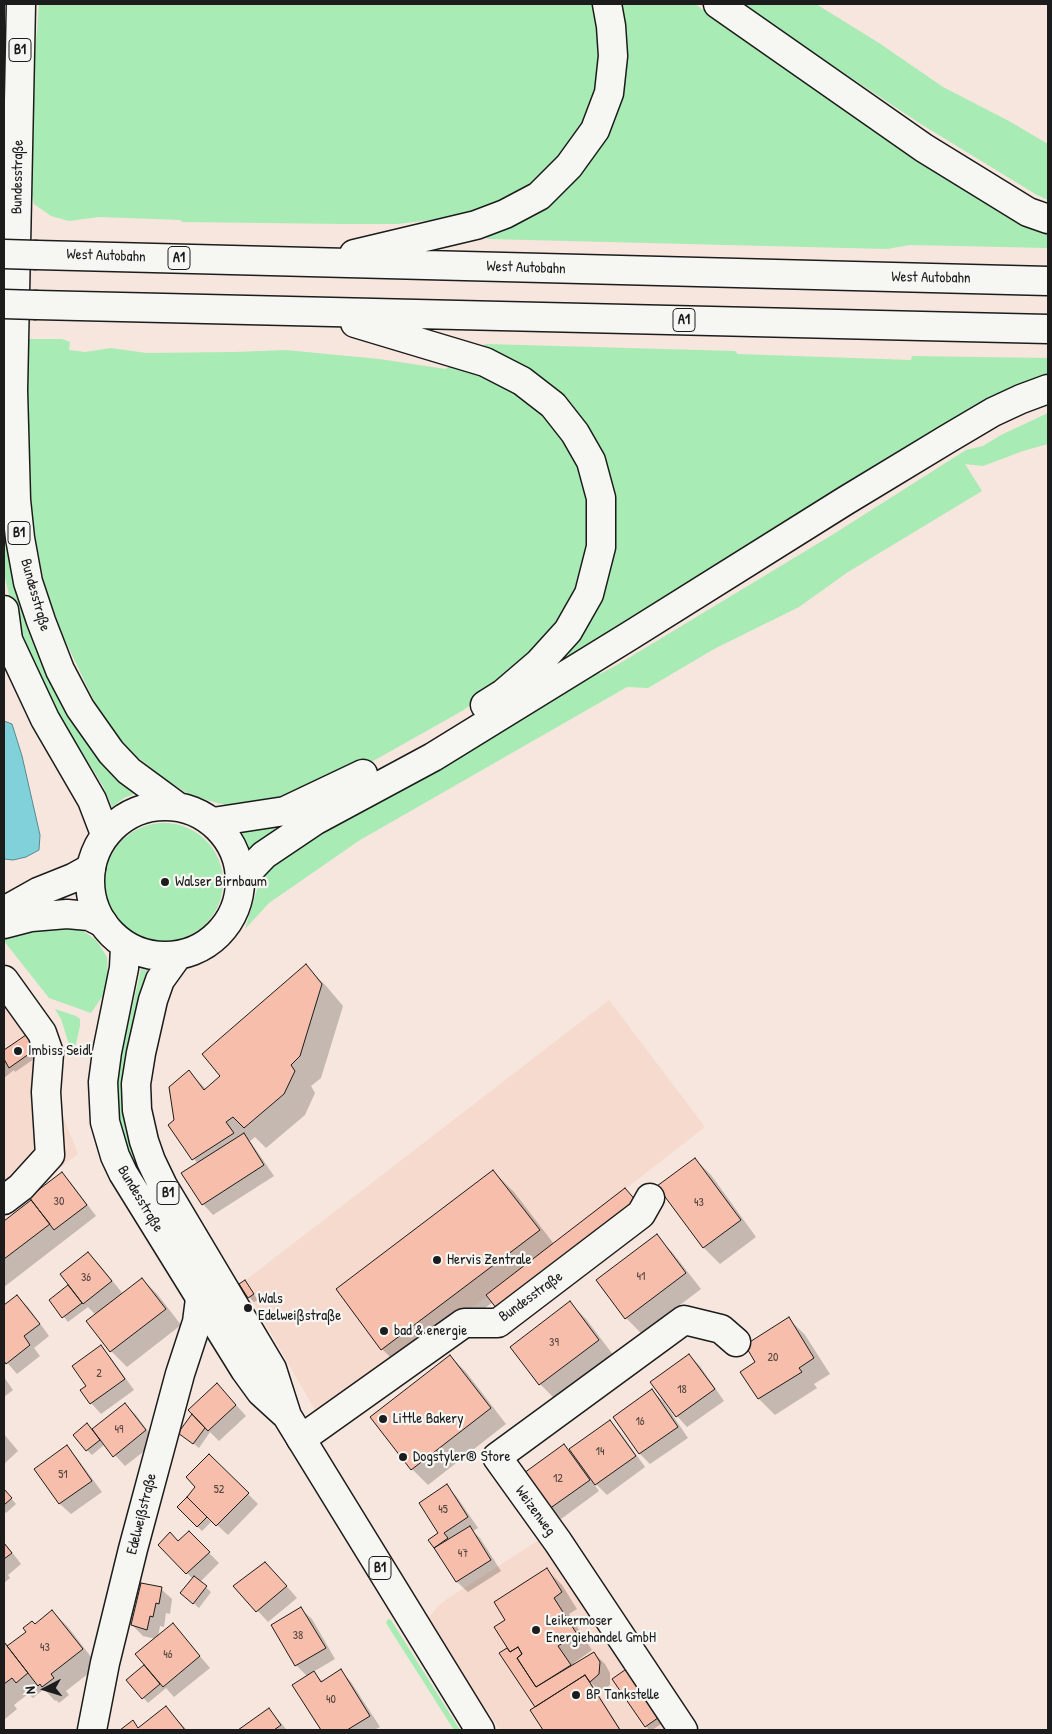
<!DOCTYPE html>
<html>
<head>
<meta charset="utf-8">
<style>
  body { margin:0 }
  #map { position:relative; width:1052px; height:1734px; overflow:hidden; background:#f6e6dd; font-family:"Patrick Hand",sans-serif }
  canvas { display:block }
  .frame { position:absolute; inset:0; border:5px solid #1c1c1c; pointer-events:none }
  .north { position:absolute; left:20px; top:1664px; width:50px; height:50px; -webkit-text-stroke:4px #f6f6f2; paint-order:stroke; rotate:265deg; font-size:14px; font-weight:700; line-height:20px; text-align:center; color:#1c1c1c }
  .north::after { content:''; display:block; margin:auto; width:18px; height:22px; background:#1c1c1c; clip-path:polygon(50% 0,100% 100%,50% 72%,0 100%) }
</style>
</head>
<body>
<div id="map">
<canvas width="1052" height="1734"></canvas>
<div class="frame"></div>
<div class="north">N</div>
</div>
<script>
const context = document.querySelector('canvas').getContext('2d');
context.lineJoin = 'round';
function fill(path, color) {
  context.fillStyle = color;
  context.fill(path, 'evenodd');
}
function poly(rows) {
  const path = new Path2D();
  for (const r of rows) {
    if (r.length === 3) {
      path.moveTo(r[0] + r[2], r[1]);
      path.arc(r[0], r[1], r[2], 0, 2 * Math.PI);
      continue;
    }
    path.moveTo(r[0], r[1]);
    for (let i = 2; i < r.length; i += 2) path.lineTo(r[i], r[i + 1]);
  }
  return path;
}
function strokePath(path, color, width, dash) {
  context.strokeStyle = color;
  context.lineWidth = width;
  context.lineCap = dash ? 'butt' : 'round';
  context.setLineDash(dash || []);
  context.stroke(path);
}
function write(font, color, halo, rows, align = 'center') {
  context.font = font + ' "Patrick Hand",sans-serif';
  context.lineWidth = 4.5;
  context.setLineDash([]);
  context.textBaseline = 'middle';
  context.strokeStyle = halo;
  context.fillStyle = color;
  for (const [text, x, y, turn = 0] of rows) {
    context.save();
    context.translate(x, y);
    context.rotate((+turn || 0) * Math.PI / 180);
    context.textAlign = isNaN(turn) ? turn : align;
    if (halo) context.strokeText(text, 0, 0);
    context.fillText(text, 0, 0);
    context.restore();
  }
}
const built = poly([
  [609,1000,705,1127,323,1424,242,1283],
  [4,1002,36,1049,78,1154,4,1211],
  [539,1540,574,1545,698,1730,500,1730,427,1620,439,1605,450,1597]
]);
const green = poly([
  [39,4,596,4,601,74,582,129,549,170,527,188,495,206,457,217,397,224,347,224,182,222,181,220,99,217,69,221,51,216,34,204,30,187,32,94],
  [618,4,695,4,722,23,1048,229,1048,248,910,245,887,249,488,239,484,237,486,232,576,172],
  [739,4,816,4,879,43,943,87,1009,121,1048,144,1048,200,1037,195,924,126],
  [21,339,62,339,70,342,69,350,85,352,111,348,146,353,235,352,286,350,379,359,446,369,450,365,492,377,545,411,585,470,589,503,590,539,582,577,570,607,549,634,496,687,462,711,366,765,318,787,250,808,221,804,190,795,162,777,126,748,97,707,62,634,44,582,32,520,30,457],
  [486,344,735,351,738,354,911,360,912,356,1048,358,1048,378,568,659,564,657,566,652,580,637,598,605,611,569,616,520,609,478,481,346],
  [1048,413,1048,444,1023,451,983,466,965,464,982,491,848,572,799,607,714,649,648,688,627,687,360,840,269,903,245,929,259,883,273,863,294,845,596,667,600,674,617,665,832,535,966,450,983,446,1001,435],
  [4,513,14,579,22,612,40,659,52,685,81,736,95,755,134,794,124,798,112,807,103,786,63,722,50,698,19,628,11,604,4,573],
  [164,882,59],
  [280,824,281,826,279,830,249,849,240,831],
  [61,925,82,930,97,941,107,957,108,981,102,997,91,1013,49,998,4,941,4,933],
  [141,969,147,970,147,974,142,986,124,1063,122,1093,125,1129,137,1166,135,1167,126,1148,121,1128,117,1105,118,1079,121,1056],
  [55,1009,76,1016,80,1019,80,1026,73,1057,61,1019],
  [388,1619,391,1620,460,1730,454,1730,386,1623]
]);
const water = poly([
  [4,721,12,724,22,756,40,835,39,850,26,857,13,860,4,859,4,721]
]);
const shadow = poly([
  [306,966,327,987,343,1006,321,1078,311,1086,315,1093,305,1115,266,1148,255,1137,250,1141,274,1176,213,1215,203,1204,183,1174,198,1164,169,1125,176,1120,189,1072,206,1089,222,1076],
  [25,1036,40,1055,15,1072,14,1070,4,1078,4,1052],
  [695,1159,711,1175,756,1237,720,1264,704,1248,658,1186],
  [493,1171,514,1192,554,1244,625,1189,641,1205,493,1302,403,1370,382,1349,337,1290],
  [62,1173,72,1184,96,1216,4,1287,4,1222,33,1200],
  [656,1236,672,1252,701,1289,642,1334,626,1318],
  [88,1253,99,1264,123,1294,142,1279,158,1295,181,1325,127,1367,111,1351,88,1322,96,1315,88,1307,68,1322,51,1300,73,1289],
  [245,1282,258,1300,254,1302,249,1297],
  [17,1297,28,1307,49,1336,34,1348,40,1356,17,1374,4,1359,4,1307],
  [570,1303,586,1319,614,1356,556,1400,540,1384],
  [789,1319,805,1335,830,1374,814,1384,817,1388,775,1415,759,1399,742,1372,757,1362],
  [101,1347,111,1358,134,1390,101,1414,91,1403,88,1386],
  [689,1355,700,1366,724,1401,687,1427,677,1416],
  [450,1356,466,1372,506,1424,428,1485,412,1469],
  [4,1377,13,1390,4,1397],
  [652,1391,663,1401,688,1438,650,1464,640,1454],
  [227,1395,246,1416,219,1441,210,1432,199,1448,180,1433],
  [125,1405,136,1415,156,1442,125,1466,105,1444,92,1455,87,1450,92,1430],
  [610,1421,620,1432,645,1467,607,1495,595,1483,594,1484,599,1491,561,1519,550,1508,564,1446,575,1457],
  [4,1434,18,1451,4,1464],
  [67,1447,77,1458,102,1492,71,1514,60,1504,36,1469],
  [209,1455,258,1504,228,1535,203,1512,201,1513,211,1522,202,1531,178,1507,197,1487],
  [446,1486,457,1497,478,1528,473,1531,480,1538,501,1571,468,1592,457,1582,430,1540,440,1533],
  [4,1490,16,1504,6,1513,4,1511],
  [189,1533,219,1563,200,1582,211,1592,199,1608,187,1598,193,1579,159,1545,178,1543],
  [4,1542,21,1564,8,1575,10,1578,4,1583],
  [546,1569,562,1585,577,1609,569,1614,592,1650,574,1663,575,1665,594,1653,605,1664,610,1673,610,1685,602,1692,591,1683,621,1730,544,1730,532,1710,537,1707,501,1653,509,1648,507,1620],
  [276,1574,297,1598,268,1622,235,1586],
  [161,1589,172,1599,170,1614,166,1613,164,1627,160,1626,158,1637,183,1636,210,1668,174,1697,166,1688,148,1703,128,1680,146,1665,156,1639,143,1636,132,1625],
  [301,1609,312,1619,335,1659,313,1672,323,1682,341,1671,351,1682,380,1727,374,1730,322,1730,294,1685,307,1676,296,1665],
  [52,1611,68,1627,98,1666,66,1691,69,1695,59,1703,56,1700,55,1701,44,1689,33,1698,28,1694,14,1705,17,1709,5,1719,4,1641,9,1646],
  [613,1680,669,1719,652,1730,649,1730],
  [166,1708,187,1730,122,1730,132,1722,139,1729],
  [269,1709,287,1730,240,1730]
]);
const building = poly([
  [306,964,322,984,300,1056,291,1065,295,1071,284,1094,244,1128,233,1117,226,1122,234,1133,192,1160,168,1125,174,1120,169,1087,189,1070,204,1090,220,1076,202,1054,306,964],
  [26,1035,36,1049,9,1068,4,1059,4,1050,26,1035],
  [244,1133,264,1165,202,1205,181,1173,244,1133],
  [695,1158,741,1220,703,1248,657,1186,695,1158],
  [493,1170,540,1230,381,1350,336,1289,493,1170],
  [62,1172,87,1205,54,1230,29,1197,62,1172],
  [625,1188,637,1202,497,1309,486,1295,625,1188],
  [31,1200,50,1224,4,1259,4,1221,31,1200],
  [657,1234,686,1273,625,1319,596,1280,657,1234],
  [88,1252,112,1281,83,1304,60,1274,88,1252],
  [142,1278,166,1309,110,1352,86,1321,142,1278],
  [245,1280,254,1294,248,1298,239,1284,245,1280],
  [68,1285,82,1303,62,1318,49,1300,68,1285],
  [17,1295,40,1324,24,1336,30,1345,6,1364,4,1361,4,1305,17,1295],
  [570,1301,599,1340,539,1385,510,1347,570,1301],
  [789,1317,814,1358,799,1368,802,1372,758,1399,740,1372,755,1362,745,1345,789,1317],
  [101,1345,125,1379,90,1404,80,1390,86,1386,72,1366,101,1345],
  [689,1354,715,1389,676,1417,650,1382,689,1354],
  [450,1355,491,1408,411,1470,370,1417,450,1355],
  [217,1383,236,1405,208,1431,188,1410,217,1383],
  [652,1389,678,1427,639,1454,613,1417,652,1389],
  [125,1403,146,1430,113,1457,92,1429,125,1403],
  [192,1414,205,1428,193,1444,178,1433,192,1414],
  [610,1420,636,1456,595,1485,569,1449,610,1420],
  [87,1423,100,1440,86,1451,73,1435,87,1423],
  [564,1444,590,1480,549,1509,524,1473,564,1444],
  [67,1445,92,1481,59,1504,34,1469,67,1445],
  [209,1454,249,1493,216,1526,187,1497,195,1487,186,1477,209,1454],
  [447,1484,468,1517,444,1533,448,1538,434,1548,428,1540,438,1533,419,1503,447,1484],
  [4,1489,12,1498,4,1505,4,1489],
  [187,1497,207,1517,197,1527,177,1507,187,1497],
  [470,1526,491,1560,456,1582,434,1548,470,1526],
  [189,1531,210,1552,186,1574,158,1545,170,1532,178,1541,189,1531],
  [4,1543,12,1553,4,1559,4,1543],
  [265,1562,287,1586,256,1612,233,1586,265,1562],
  [547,1568,562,1592,554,1598,577,1634,558,1646,571,1665,536,1687,517,1658,522,1654,518,1647,510,1652,494,1627,505,1620,494,1602,547,1568],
  [194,1576,207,1586,193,1604,180,1593,194,1576],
  [141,1583,162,1587,159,1604,156,1603,153,1617,150,1616,147,1630,131,1625,141,1583],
  [301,1607,326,1648,295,1666,271,1625,301,1607],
  [52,1610,83,1649,51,1674,54,1678,42,1687,40,1684,38,1686,7,1646,26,1632,23,1628,32,1621,35,1624,52,1610],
  [173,1623,200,1656,163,1687,135,1654,173,1623],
  [4,1642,28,1673,16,1683,12,1678,4,1684,4,1642],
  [518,1647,522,1654,517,1658,536,1687,594,1652,600,1662,599,1674,590,1682,585,1675,535,1707,499,1653,507,1648,510,1652,518,1647],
  [144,1665,160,1684,142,1699,126,1680,144,1665],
  [632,1665,665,1713,645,1727,612,1679,632,1665],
  [341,1669,370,1716,347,1730,321,1730,292,1685,314,1671,321,1682,341,1669],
  [585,1675,620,1730,543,1730,530,1710,585,1675],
  [166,1706,185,1730,120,1730,133,1720,138,1728,166,1706],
  [269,1708,281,1725,274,1730,238,1730,269,1708]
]);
const minor = poly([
  [4,911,38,892,73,878,91,868],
  [4,924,31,917,67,914,89,916,103,923],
  [4,980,42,1033,49,1053,46,1092,50,1155,21,1187,4,1200],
  [301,1439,464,1323,498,1323,641,1214,650,1198],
  [92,1730,105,1663,133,1549,180,1374,197,1322,200,1299],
  [683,1730,558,1542,497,1457,684,1320,721,1329,736,1342]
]);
const major = poly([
  [21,4,13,390,16,500,20,538,28,582,41,621,60,670,80,708,111,752,129,771,178,807],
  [4,610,8,640,45,719,92,800,105,834],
  [165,881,75],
  [125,947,124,968,107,1052,103,1082,105,1122,115,1156,123,1173,245,1370,261,1392,284,1413],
  [178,955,160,980,153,1000,141,1053,136,1084,137,1110,144,1141,151,1161,163,1186,272,1369,287,1416,480,1730]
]);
const highway = poly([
  [718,4,924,148,1028,212,1048,219],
  [354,254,476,225,505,214,539,196,569,166,595,130,609,93,613,56,611,26,607,4],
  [37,255,1048,281],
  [37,305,1048,329],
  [355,323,485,362,522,381,553,405,575,433,591,461,601,498,601,547,589,594,568,631,539,663,504,693,485,705],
  [4,633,8,640],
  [213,822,285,811,363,774],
  [239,881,264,855,316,820,433,757,631,635,845,501,949,438,993,412,1021,399,1048,389]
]);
const highwayBridge = poly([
  [4,254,37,255],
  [4,304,37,305]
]);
const markers = [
  [165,882,5,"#1c1c1c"],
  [18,1051,5,"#1c1c1c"],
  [437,1260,5,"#1c1c1c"],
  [248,1308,5,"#1c1c1c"],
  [384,1331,5,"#1c1c1c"],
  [383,1419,5,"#1c1c1c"],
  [403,1457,5,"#1c1c1c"],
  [536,1630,5,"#1c1c1c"],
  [576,1695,5,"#1c1c1c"]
];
const numberNames = [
  ["30",59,1202],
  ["43",699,1203],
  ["41",641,1277],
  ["36",86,1278],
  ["39",554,1343],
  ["20",773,1358],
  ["2",99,1374],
  ["18",682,1390],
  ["16",640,1422],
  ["49",119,1430],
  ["14",600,1452],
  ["51",63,1475],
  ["12",558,1479],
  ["52",219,1490],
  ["45",443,1510],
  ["47",463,1554],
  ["38",298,1636],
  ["43",45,1648],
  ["46",168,1655],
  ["40",331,1700]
];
const shields = [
  [20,50,22],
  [179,258,22],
  [684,320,22],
  [19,533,22],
  [168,1193,22],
  [380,1568,22]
];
const shieldNames = [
  ["B1",20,50],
  ["A1",179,258],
  ["A1",684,320],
  ["B1",19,533],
  ["B1",168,1193],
  ["B1",380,1568]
];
const streetNames = [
  ["Bundesstraße",18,177,-89],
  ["West Autobahn",106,256,2],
  ["West Autobahn",526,268,2],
  ["West Autobahn",931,278,1],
  ["Bundesstraße",35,595,74],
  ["Bundesstraße",140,1199,59],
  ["Bundesstraße",531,1297,-36],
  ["Weizenweg",535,1511,54],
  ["Edelweißstraße",142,1514,-76]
];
const poiNames = [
  ["Walser Birnbaum",175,882],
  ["Imbiss Seidl",28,1051],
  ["Hervis Zentrale",447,1260],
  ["Wals",258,1299],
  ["Edelweißstraße",258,1316],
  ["bad & energie",394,1331],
  ["Little Bakery",393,1419],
  ["Dogstyler® Store",413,1457],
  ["Leikermoser",546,1621],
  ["Energiehandel GmbH",546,1638],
  ["BP Tankstelle",586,1695]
];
fill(built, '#f6dace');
fill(green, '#a8ebb4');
fill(water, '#80d1da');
strokePath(water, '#58898e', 1);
fill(shadow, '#0003');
fill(building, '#f7bfab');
strokePath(building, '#1c1c1c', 1);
strokePath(minor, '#1c1c1c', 31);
strokePath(major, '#1c1c1c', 31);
strokePath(highway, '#1c1c1c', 31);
strokePath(minor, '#f6f6f2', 28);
strokePath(major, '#f6f6f2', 28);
strokePath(highway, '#f6f6f2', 28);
strokePath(highwayBridge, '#1c1c1c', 31, []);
strokePath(highwayBridge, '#f6f6f2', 28);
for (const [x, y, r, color] of markers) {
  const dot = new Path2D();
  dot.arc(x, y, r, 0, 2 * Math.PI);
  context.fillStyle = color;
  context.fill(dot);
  strokePath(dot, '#f6f6f2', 2);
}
write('12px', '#534540', null, numberNames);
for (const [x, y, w] of shields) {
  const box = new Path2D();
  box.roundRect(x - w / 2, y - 11.5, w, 23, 4);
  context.fillStyle = '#f6f6f2';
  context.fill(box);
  strokePath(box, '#1c1c1c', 1);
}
write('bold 14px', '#1c1c1c', null, shieldNames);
write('15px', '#1c1c1c', '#f6f6f2', streetNames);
write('15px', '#1c1c1c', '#f6f6f2', poiNames, 'left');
</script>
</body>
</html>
